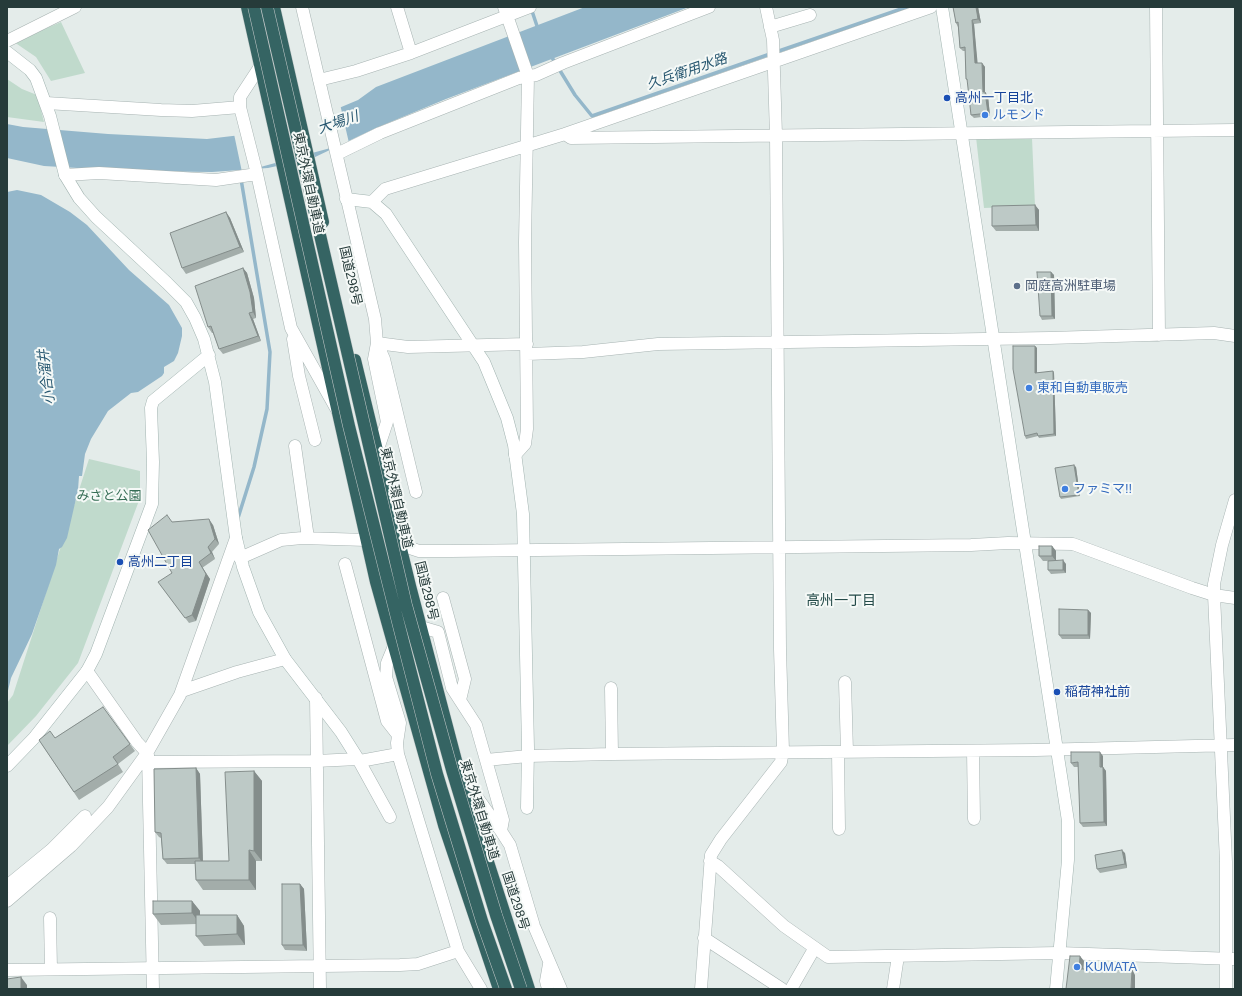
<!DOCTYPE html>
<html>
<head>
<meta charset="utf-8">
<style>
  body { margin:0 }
  #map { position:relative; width:1242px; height:996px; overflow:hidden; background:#e4ecea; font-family:Arial,sans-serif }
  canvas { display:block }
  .frame { position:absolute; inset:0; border:8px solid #263b3a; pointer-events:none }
</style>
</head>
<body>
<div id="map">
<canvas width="1242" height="996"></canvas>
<div class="frame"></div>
</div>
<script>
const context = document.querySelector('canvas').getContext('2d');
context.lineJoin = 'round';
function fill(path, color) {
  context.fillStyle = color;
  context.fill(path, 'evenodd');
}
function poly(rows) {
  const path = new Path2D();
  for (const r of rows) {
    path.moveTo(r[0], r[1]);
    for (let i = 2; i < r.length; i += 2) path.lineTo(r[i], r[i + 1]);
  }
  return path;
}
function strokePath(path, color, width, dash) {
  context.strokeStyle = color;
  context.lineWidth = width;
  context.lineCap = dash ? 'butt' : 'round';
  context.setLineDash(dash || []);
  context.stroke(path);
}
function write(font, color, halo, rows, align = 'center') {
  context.font = font + ' Arial,"Noto Sans JP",sans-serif';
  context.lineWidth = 4;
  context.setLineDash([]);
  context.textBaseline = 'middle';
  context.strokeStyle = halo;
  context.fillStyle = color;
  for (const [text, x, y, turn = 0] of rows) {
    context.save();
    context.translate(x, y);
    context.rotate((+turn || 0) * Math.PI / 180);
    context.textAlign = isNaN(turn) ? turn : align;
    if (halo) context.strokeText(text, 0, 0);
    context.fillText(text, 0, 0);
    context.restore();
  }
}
const green = poly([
  [61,22,85,73,51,81,36,57,14,42],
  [7,79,22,89,37,95,44,122,7,117],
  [976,137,1032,138,1035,206,984,208],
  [89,459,140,471,140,498,78,663,36,716,7,746,7,703,13,695]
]);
const water = poly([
  [585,7,689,7,446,99,376,128,313,158,268,168,212,172,128,171,44,166,7,158,7,124,23,127,108,134,207,139,258,133,303,123,358,100,376,87],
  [17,190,41,195,70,212,87,225,129,270,169,305,182,328,182,336,178,353,174,361,164,367,164,373,162,376,138,392,131,393,108,411,91,439,85,454,82,476,79,476,78,490,67,538,62,547,59,549,56,565,32,634,11,678,7,695,7,192]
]);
const pier = poly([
  [340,104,349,143,242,172,234,134,302,121]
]);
const stream = poly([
  [531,8,538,29],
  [776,52,907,7],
  [551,56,575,95,592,116,770,54],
  [238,518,254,467,267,409,270,352,241,179]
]);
const street = poly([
  [302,7,375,319,377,343,374,359,387,422,377,452],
  [397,7,411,53],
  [504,7,528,76,525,242,527,429,525,444,515,455],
  [1156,7,1159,335],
  [770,27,810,15],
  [7,41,75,7],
  [261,65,240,97,240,107,257,174,291,328,337,410],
  [319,80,356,71,411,53,530,7],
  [46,103,161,110,192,111,240,107],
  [565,134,931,7],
  [337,154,380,133,519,78,536,75,563,63,709,7],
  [65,175,99,173,216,180,257,174],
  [372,202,385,189,565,134,571,138,1235,130],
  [293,339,299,376,315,440],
  [377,343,384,359,416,492],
  [377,343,408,347,527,344],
  [527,354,583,352,658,344,1050,338,1214,333,1235,336],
  [295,446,308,538],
  [240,558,281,540,302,538,366,540,401,545,419,551,451,551,971,545,1008,543,1073,544,1192,588,1214,595,1235,598],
  [345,564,387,721,398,735],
  [443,598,465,679,460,700],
  [421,627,438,632,452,688,476,725,503,820,501,831,510,845,534,926,561,989],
  [394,646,387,663,386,677,400,723,397,743,398,754,458,951,481,989],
  [87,671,137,742,147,753],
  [845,682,847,752],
  [611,688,612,754],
  [182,691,237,672,285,659],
  [316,698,320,989],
  [973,751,974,819],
  [838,752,839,829],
  [148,755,153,989],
  [486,760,528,756,612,754,1036,750,1235,745],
  [360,761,398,754],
  [149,762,316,761,358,759,390,817],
  [462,776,501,831],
  [710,861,718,866,784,926,828,957,1059,953,1235,959],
  [7,886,51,850,85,816],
  [7,901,71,846,108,807,147,753,180,695,236,538],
  [50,918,51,969],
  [704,938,782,989],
  [7,970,400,965,418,964,458,951],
  [548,989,546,981,549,964],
  [701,989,711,855,721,839,781,762,783,751,780,649,776,135,773,40,766,7],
  [791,989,814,949],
  [893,989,898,956],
  [1226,989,1226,862,1214,595,1214,584,1222,545,1235,500]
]);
const secondary = poly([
  [942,7,1068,821,1068,860,1056,989],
  [7,52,30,70,36,78,50,116,65,175,79,198,96,217,167,283,186,302,195,318,204,339,215,382,236,538,243,567,259,612,285,659,341,732,358,759],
  [346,199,372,202,386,214,484,362,507,418,514,445,523,514,528,748,527,808],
  [7,766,34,738,87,671,96,654,152,504,153,462,151,408,153,401,209,355]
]);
const highway = poly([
  [247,7,376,582,444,825,499,989],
  [274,7,323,222],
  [355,360,410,586,459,772,529,989]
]);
const highwayBridge = poly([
  [254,7,349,426,399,626,437,774,482,921,506,989],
  [267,7,406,605,452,770,496,915,521,989]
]);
const wall = poly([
  [953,7,978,7,981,23,974,24,977,63,982,63,985,67,985,92,988,96,990,116,974,118,971,115,968,81,966,79,965,51,963,51,960,48,958,27,956,23],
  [1035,205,1039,210,1039,231,996,231,992,226],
  [226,212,230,218,244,252,186,274,182,268],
  [243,268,247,273,254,298,256,318,253,319,261,341,223,354,219,349,213,333,212,333,208,327],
  [1051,272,1054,275,1055,319,1042,320,1040,316],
  [1035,346,1037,348,1037,373,1053,371,1054,373,1056,436,1039,438,1038,436,1026,439,1025,436],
  [1076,467,1080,496,1061,499,1060,497],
  [172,522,213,525,219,544,212,552,215,559,202,568,210,579,196,621,189,623,162,587,172,573],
  [1052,546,1056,551,1056,560,1066,564,1066,573,1051,574,1048,570,1048,561,1043,561,1039,556],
  [1088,610,1091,613,1090,639,1062,639,1059,635],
  [103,707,135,751,118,764,123,772,79,800,39,740,55,738],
  [1103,756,1103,767,1106,771,1107,826,1083,827,1080,823,1078,767,1074,767,1071,763],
  [196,768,200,774,203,861,229,861,254,771,262,781,262,861,256,861,256,890,203,890,196,880,195,864,167,864,163,859,161,838,159,837,155,832],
  [1125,853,1127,868,1100,873,1097,869],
  [300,884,304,889,307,951,285,950,282,945],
  [192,901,200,911,200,915,237,915,244,926,245,945,204,946,196,936,196,924,161,925,153,914]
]);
const shadedWall = poly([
  [976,7,978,7,981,23,978,19],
  [972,20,974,24,978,67,975,63],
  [982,63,985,67,985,92,988,96,990,116,988,113,983,92],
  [1035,205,1039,210,1039,231,1036,225],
  [226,212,230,218,244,252,240,247],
  [243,268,247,273,254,298,256,318,253,312],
  [1051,272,1054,275,1055,319,1052,316],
  [249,313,253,319,261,341,258,336],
  [1035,346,1037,348,1037,375,1035,373],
  [1053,371,1054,373,1056,436,1054,434],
  [1074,465,1076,467,1080,496,1079,495],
  [209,519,213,525,219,544,215,539],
  [1052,546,1056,551,1056,561,1052,556],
  [208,547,212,552,215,559,211,553],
  [1063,560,1066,564,1066,573,1063,570],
  [199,562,210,579,196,621,192,615],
  [1088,610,1091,613,1090,639,1088,635],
  [1100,752,1103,756,1103,767,1106,771,1107,826,1104,822],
  [196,768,200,774,203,864,199,858],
  [254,771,262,781,262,861,254,851],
  [249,850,256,861,256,890,249,880],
  [1122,850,1125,853,1127,868,1125,864],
  [300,884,304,889,307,951,303,945],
  [192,901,200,911,200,924,192,913],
  [237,915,244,926,245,945,237,934],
  [1080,956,1084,961,1083,974,1079,969],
  [1132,969,1135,975,1135,989,1131,989],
  [21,977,27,985,27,989,21,989]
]);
const building = poly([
  [953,7,976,7,978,19,972,20,975,63,982,63,983,92,985,92,988,113,971,115,967,79,966,79,965,47,960,48,958,22,956,23,953,7],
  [1035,205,1036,225,992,226,992,206,1035,205],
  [226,212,240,247,182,268,170,233,226,212],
  [243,268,250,292,253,312,249,313,258,336,219,349,211,326,208,327,195,286,243,268],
  [1037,272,1051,272,1052,316,1040,316,1037,272],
  [1013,346,1035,346,1035,373,1053,371,1054,434,1038,436,1037,433,1025,436,1013,369,1013,346],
  [1074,465,1079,495,1060,497,1055,468,1074,465],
  [167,515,172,522,209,519,215,539,208,547,211,553,199,562,206,574,192,615,185,618,158,582,172,573,148,530,167,515],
  [1039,546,1052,546,1052,556,1039,556,1039,546],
  [1063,560,1063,570,1048,570,1048,561,1063,560],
  [1059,609,1088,610,1088,635,1059,635,1059,609],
  [103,707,130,744,113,757,118,764,74,792,39,740,50,731,55,738,103,707],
  [1071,752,1100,752,1100,767,1103,767,1104,822,1080,823,1078,762,1071,763,1071,752],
  [196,768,199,858,163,859,161,833,155,832,154,769,196,768],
  [254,771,254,851,249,850,249,880,196,880,195,861,229,861,225,772,254,771],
  [1122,850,1125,864,1097,869,1095,855,1122,850],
  [282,884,300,884,303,945,282,945,282,884],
  [153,901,192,901,192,913,153,914,153,901],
  [196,915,237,915,237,934,196,936,196,915],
  [1070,956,1080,956,1079,969,1132,969,1131,989,1066,989,1070,956],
  [21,977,21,989,7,989,7,979,21,977]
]);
const markers = [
  [947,98,4,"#1a4fb4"],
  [985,115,4,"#3f7fe0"],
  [1017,286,4,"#5c6f8a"],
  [1029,388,4,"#3f7fe0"],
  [1065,489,4,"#3f7fe0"],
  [120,562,4,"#1a4fb4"],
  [1057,692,4,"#1a4fb4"],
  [1077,967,4,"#3f7fe0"]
];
const transitNames = [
  ["高州一丁目北",955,98],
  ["高州二丁目",128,562],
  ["稲荷神社前",1065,692]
];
const shopNames = [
  ["ルモンド",993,115],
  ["東和自動車販売",1037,388],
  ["ファミマ!!",1073,489],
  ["KUMATA",1085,967]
];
const streetNames = [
  ["東京外環自動車道",308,183,78],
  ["国道298号",350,276,77],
  ["東京外環自動車道",396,498,77],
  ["国道298号",426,591,76],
  ["東京外環自動車道",479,810,73],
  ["国道298号",515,901,72]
];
const serviceNames = [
  ["岡庭高洲駐車場",1025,286]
];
const parkNames = [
  ["みさと公園",109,496]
];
const waterNames = [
  ["久兵衛用水路",687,72,-19],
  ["大場川",338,123,-19],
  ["小合溜井",47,377,-97]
];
const neighbourhoodNames = [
  ["高州一丁目",841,601]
];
fill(green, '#c0dacc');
fill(water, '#94b7ca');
fill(pier, '#e4ecea');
strokePath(stream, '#94b7ca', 3.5);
strokePath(street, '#a7b3b2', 13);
strokePath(secondary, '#a1b3b0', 13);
strokePath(highway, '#c2c8c8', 13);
strokePath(street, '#fff', 12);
strokePath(secondary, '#fff', 12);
strokePath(highway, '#356463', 12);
strokePath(highwayBridge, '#c2c8c8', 13, []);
strokePath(highwayBridge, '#356463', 12);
fill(wall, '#a3adaa');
fill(shadedWall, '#848d8b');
fill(building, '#bdc9c6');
strokePath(building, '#848d8b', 1);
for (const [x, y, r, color] of markers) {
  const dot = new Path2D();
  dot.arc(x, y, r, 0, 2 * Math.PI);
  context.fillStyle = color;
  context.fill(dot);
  strokePath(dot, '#f5f9f7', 1.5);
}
write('13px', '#164399', '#f5f9f7', transitNames, 'left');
write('13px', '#366cbe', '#f5f9f7', shopNames, 'left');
write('13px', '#263b3a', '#f5f9f7', streetNames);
write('13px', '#4e5e75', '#f5f9f7', serviceNames, 'left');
write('13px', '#356d55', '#f5f9f7', parkNames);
write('italic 14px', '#275770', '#f5f9f7', waterNames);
write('14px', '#244b49', '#f5f9f7', neighbourhoodNames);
</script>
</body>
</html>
